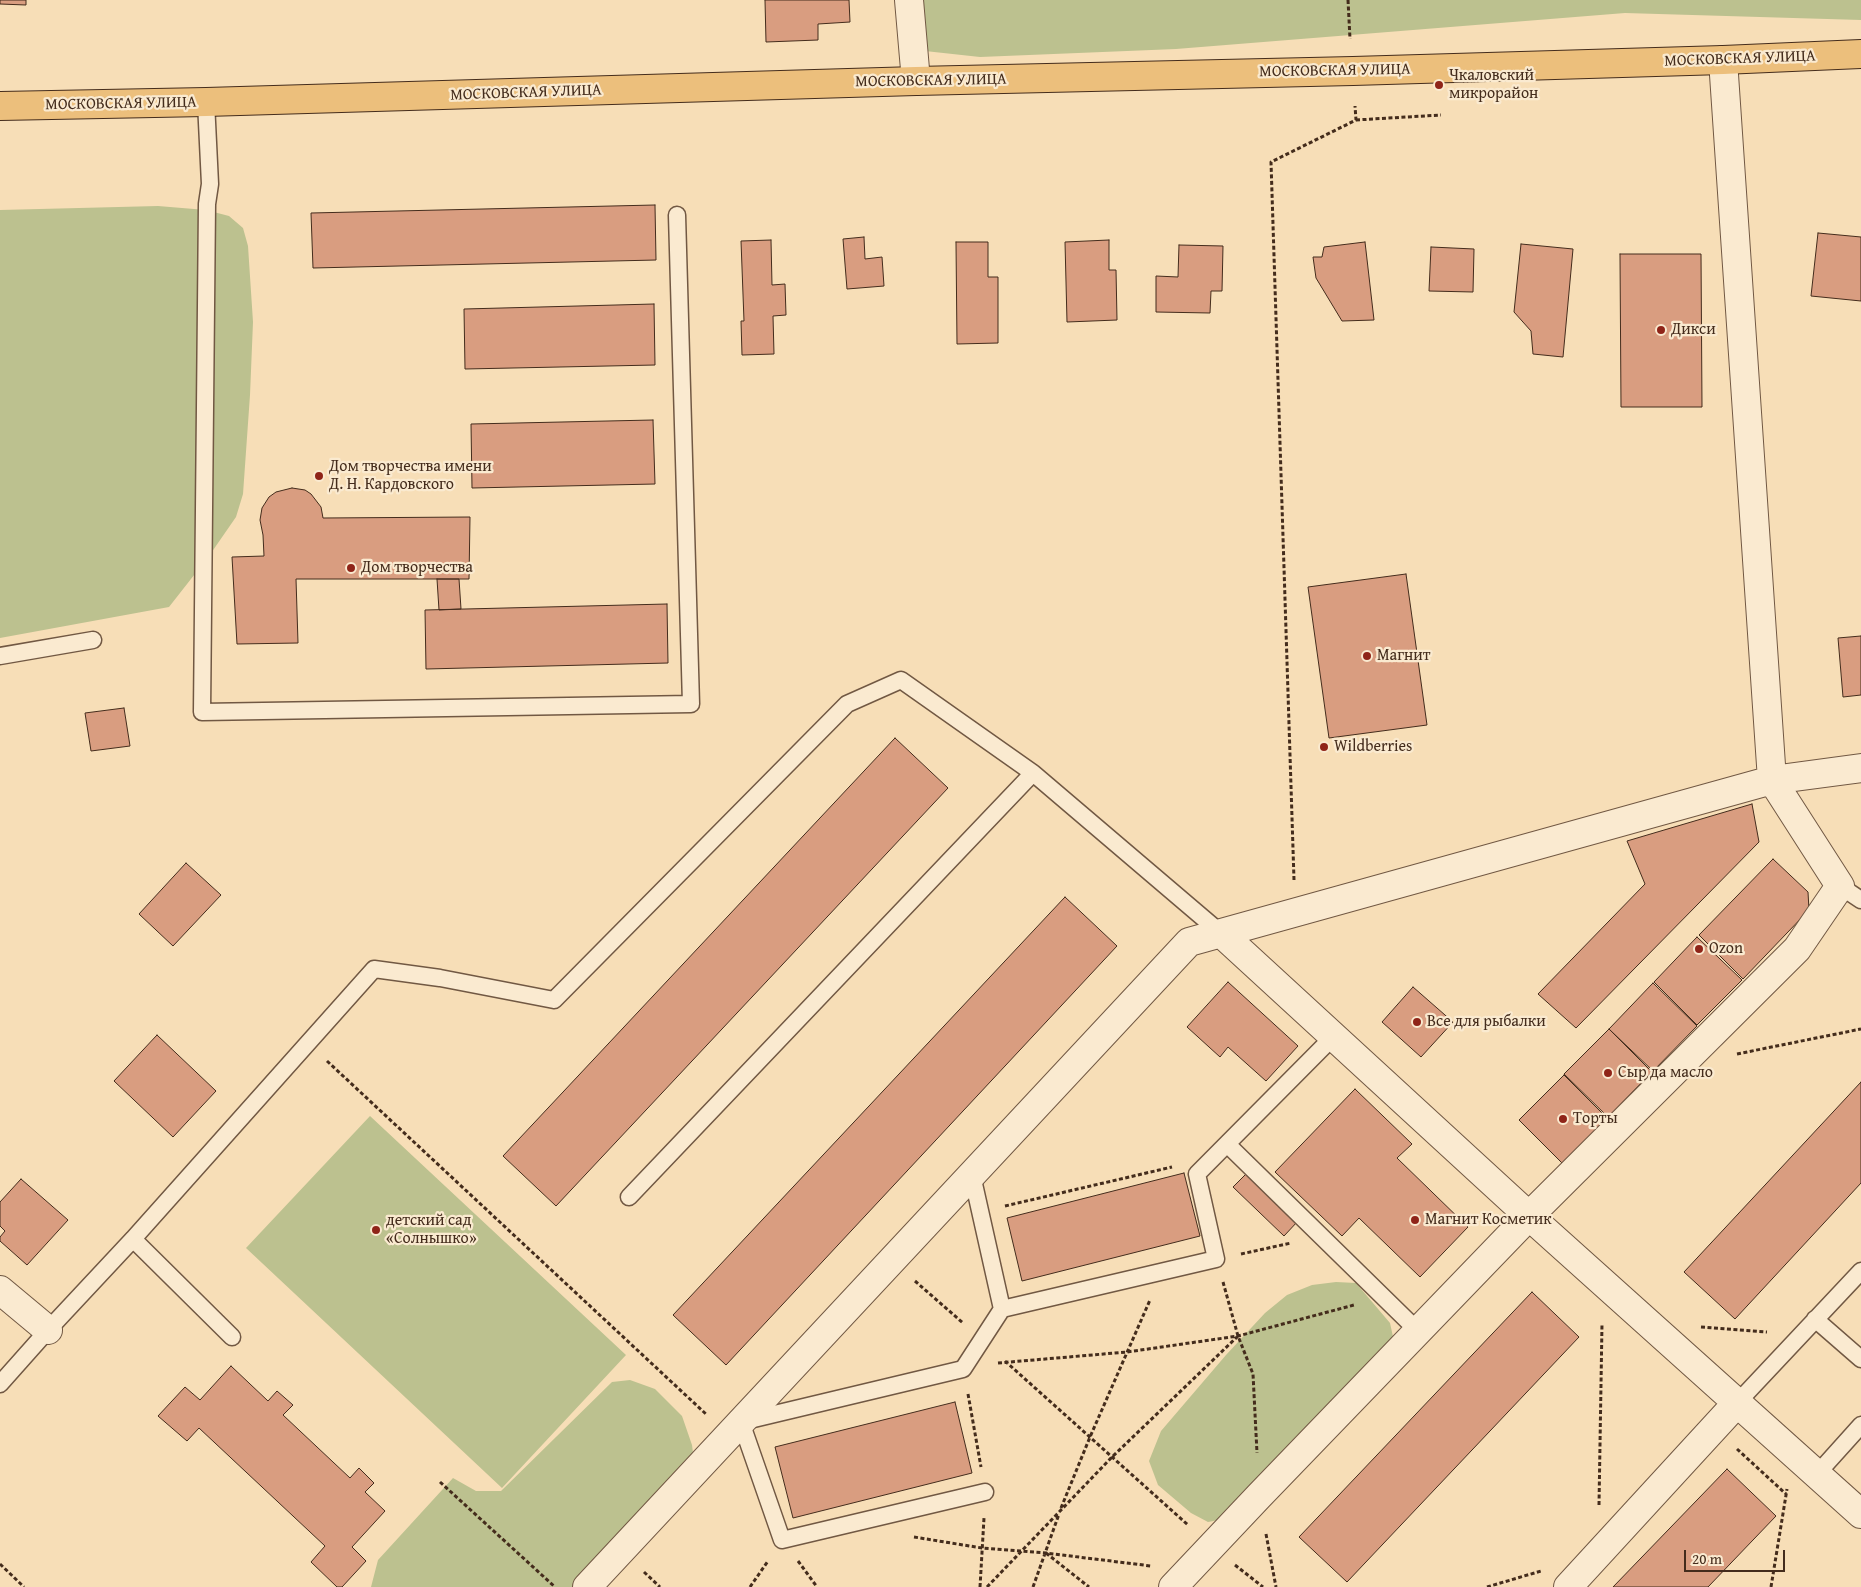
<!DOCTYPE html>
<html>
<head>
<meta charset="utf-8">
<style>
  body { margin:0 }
  #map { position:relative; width:1861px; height:1587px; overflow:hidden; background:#f7deb7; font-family:"Gentium Book Plus",serif }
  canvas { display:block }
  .scale { position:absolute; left:1684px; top:1550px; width:101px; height:22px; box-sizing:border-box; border:2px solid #442c1c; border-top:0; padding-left:6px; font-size:15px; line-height:18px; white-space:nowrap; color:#442c1c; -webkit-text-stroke:4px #faead0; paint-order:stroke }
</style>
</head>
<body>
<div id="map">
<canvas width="1861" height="1587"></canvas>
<div class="scale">20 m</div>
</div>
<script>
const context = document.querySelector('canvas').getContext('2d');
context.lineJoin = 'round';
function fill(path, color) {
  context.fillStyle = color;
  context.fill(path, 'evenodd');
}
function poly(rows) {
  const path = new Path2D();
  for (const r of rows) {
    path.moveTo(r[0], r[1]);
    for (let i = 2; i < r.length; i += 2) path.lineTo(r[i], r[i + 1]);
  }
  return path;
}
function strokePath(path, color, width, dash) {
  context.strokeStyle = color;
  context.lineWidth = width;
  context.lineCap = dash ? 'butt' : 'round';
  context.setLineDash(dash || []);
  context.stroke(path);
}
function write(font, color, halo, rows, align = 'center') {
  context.font = font + ' "Gentium Book Plus",serif';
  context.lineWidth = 4.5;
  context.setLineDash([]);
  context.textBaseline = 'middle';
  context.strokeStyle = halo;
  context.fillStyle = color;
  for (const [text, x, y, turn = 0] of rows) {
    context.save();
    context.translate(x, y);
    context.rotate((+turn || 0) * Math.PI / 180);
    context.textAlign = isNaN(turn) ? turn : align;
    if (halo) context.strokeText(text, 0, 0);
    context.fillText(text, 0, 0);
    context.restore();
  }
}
const green = poly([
  [903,0,1861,0,1861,20,1625,13,1176,49,980,57,925,51],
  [158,206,206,210,229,216,243,228,248,246,253,322,250,395,243,494,236,517,209,556,169,607,0,638,0,210],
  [370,1116,626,1355,502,1488,246,1248],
  [1336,1282,1356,1283,1390,1323,1395,1346,1230,1518,1208,1522,1191,1513,1158,1485,1149,1461,1161,1431,1226,1355,1265,1313,1287,1295,1312,1285],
  [630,1380,655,1389,682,1416,692,1445,695,1469,584,1587,371,1587,378,1560,453,1478,476,1491,501,1491,612,1382]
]);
const building = poly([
  [0,0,26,0,26,5,0,4,0,0],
  [765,0,849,0,850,22,818,24,818,40,766,42,765,0],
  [655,205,656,260,313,268,311,213,655,205],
  [1818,233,1861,237,1861,301,1811,296,1818,233],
  [864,237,865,259,882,257,884,286,847,289,843,239,864,237],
  [771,240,772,285,785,284,786,315,773,316,774,354,742,355,741,321,744,321,741,241,771,240],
  [1109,240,1109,270,1116,270,1117,320,1067,322,1065,242,1109,240],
  [956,242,988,242,988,277,998,277,998,343,957,344,956,242],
  [1365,242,1374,320,1342,321,1316,278,1313,257,1322,257,1324,247,1365,242],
  [1521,244,1573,249,1563,357,1533,354,1531,331,1514,312,1521,244],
  [1179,245,1223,246,1222,291,1211,291,1210,313,1156,312,1156,276,1178,277,1179,245],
  [1431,247,1474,249,1473,292,1429,291,1431,247],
  [1620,254,1701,254,1702,407,1621,407,1620,254],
  [654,304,655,365,465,369,464,309,654,304],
  [653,420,655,484,472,488,471,424,653,420],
  [292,488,305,490,311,494,321,507,323,518,470,517,469,579,296,579,298,643,237,644,232,557,264,556,263,535,260,520,262,508,269,497,276,492,292,488],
  [1406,574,1427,725,1329,738,1308,587,1406,574],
  [437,579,459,579,461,609,439,610,437,579],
  [667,604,668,663,426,669,425,610,667,604],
  [1861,636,1861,695,1843,697,1838,638,1861,636],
  [124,708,130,746,91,751,85,713,124,708],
  [895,738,948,788,556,1206,503,1156,895,738],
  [1752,804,1759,842,1576,1028,1538,994,1645,884,1627,841,1752,804],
  [1773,859,1808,892,1809,910,1743,979,1699,935,1773,859],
  [186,863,221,895,173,946,139,914,186,863],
  [1065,897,1117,946,726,1365,673,1315,1065,897],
  [1697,937,1742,980,1697,1025,1654,982,1697,937],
  [1228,982,1298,1046,1266,1081,1228,1047,1220,1057,1187,1027,1228,982],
  [1653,983,1697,1026,1653,1071,1609,1029,1653,983],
  [1413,987,1453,1022,1421,1057,1382,1022,1413,987],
  [1609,1029,1652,1072,1608,1117,1564,1074,1609,1029],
  [157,1035,216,1091,173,1137,114,1081,157,1035],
  [1564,1075,1607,1118,1563,1164,1519,1120,1564,1075],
  [1861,1082,1861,1183,1735,1319,1684,1272,1861,1082],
  [1355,1089,1412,1144,1397,1158,1468,1227,1420,1277,1359,1218,1342,1236,1275,1172,1355,1089],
  [1184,1173,1200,1236,1022,1281,1007,1218,1184,1173],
  [1247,1173,1298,1221,1284,1236,1233,1187,1247,1173],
  [21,1179,68,1220,27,1265,0,1241,0,1237,5,1231,0,1226,0,1202,21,1179],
  [1532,1292,1579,1337,1347,1582,1299,1537,1532,1292],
  [231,1366,268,1401,277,1391,293,1405,283,1415,350,1478,359,1468,374,1483,365,1492,385,1511,352,1547,366,1561,342,1587,337,1587,311,1562,325,1546,199,1428,187,1441,158,1416,185,1387,200,1400,231,1366],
  [955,1402,972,1473,793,1518,775,1447,955,1402],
  [1727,1469,1776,1516,1708,1587,1613,1587,1727,1469]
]);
const path = poly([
  [1348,0,1350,39],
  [1356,120,1441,115],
  [1294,880,1271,162,1356,120,1355,106],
  [1737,1054,1861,1029],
  [327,1061,707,1415],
  [1005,1206,1172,1167],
  [1241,1254,1291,1243],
  [915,1281,963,1323],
  [1223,1282,1238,1336,1253,1374,1257,1453],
  [1701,1327,1767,1332],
  [1005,1361,1188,1525],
  [998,1363,1127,1352,1238,1336,1354,1305],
  [968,1394,981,1467],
  [1737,1449,1786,1494],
  [440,1482,555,1587],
  [1599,1505,1602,1324],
  [1061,1508,1090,1437,1150,1300],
  [1266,1534,1276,1587],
  [914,1537,982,1548,1046,1553,1151,1566],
  [1046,1553,1089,1587],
  [798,1561,817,1587],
  [0,1564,24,1587],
  [1235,1565,1263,1587],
  [644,1572,660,1587],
  [750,1587,768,1561],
  [980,1587,984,1518],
  [987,1587,1112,1457,1238,1336],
  [1033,1587,1059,1514],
  [1487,1587,1541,1571],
  [1771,1587,1787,1489]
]);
const lane = poly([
  [206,102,210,184,207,204,202,712,691,704,677,215],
  [0,656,93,640],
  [1840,886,1861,900],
  [1228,1145,1418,1331],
  [972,1175,1002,1309,1216,1259,1197,1174,1333,1037],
  [629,1197,1033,773,1222,934],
  [133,1239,232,1337],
  [1815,1319,1861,1359],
  [0,1384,48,1330,133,1239,374,969,440,978,554,1000,847,704,901,680,1033,773],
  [1737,1403,1861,1271],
  [1817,1474,1861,1425],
  [985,1492,782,1540,741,1422,963,1369,1002,1309]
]);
const street = poly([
  [909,0,916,81],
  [1222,934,1529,1216,1861,1514],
  [0,1290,48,1330],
  [587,1587,1189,942,1772,780,1861,768],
  [1173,1587,1259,1496,1529,1216,1797,949,1840,886,1772,780,1723,60],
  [1568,1587,1737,1403]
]);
const primary = poly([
  [0,106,206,102,916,81,1353,71,1723,60,1861,54]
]);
const markers = [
  [1439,85,5,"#8f2418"],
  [1661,330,5,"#8f2418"],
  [319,476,5,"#8f2418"],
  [351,568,5,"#8f2418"],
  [1367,656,5,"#8f2418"],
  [1324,747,5,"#8f2418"],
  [1699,949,5,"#8f2418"],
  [1417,1022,5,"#8f2418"],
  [1608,1073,5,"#8f2418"],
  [1563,1119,5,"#8f2418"],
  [1415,1220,5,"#8f2418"],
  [376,1230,5,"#8f2418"]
];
const streetNames = [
  ["МОСКОВСКАЯ УЛИЦА",1740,59,-2],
  ["МОСКОВСКАЯ УЛИЦА",1335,71,-1],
  ["МОСКОВСКАЯ УЛИЦА",931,81,-1],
  ["МОСКОВСКАЯ УЛИЦА",526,93,-2],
  ["МОСКОВСКАЯ УЛИЦА",121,104,-1]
];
const poiNames = [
  ["Чкаловский",1449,76],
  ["микрорайон",1449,94],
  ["Дикси",1671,330],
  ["Дом творчества имени",329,467],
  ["Д. Н. Кардовского",329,485],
  ["Дом творчества",361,568],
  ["Магнит",1377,656],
  ["Wildberries",1334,747],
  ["Ozon",1709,949],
  ["Все для рыбалки",1427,1022],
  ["Сыр да масло",1618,1073],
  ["Торты",1573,1119],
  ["Магнит Косметик",1425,1220],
  ["детский сад",386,1221],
  ["«Солнышко»",386,1239]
];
fill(green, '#bcc18f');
fill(building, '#d99d80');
strokePath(building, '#442c1c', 1);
strokePath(lane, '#715843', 19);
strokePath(street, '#715843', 30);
strokePath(primary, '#442c1c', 30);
strokePath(path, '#442c1c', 3, [4, 2.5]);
strokePath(lane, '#faead0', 16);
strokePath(street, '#faead0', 28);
strokePath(primary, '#ecbf7c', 28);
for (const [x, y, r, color] of markers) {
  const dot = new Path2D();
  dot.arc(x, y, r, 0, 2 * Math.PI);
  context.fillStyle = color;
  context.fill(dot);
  strokePath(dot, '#faead0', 2);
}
write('16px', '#442c1c', '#faead0', streetNames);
write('16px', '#442c1c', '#faead0', poiNames, 'left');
</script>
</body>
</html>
